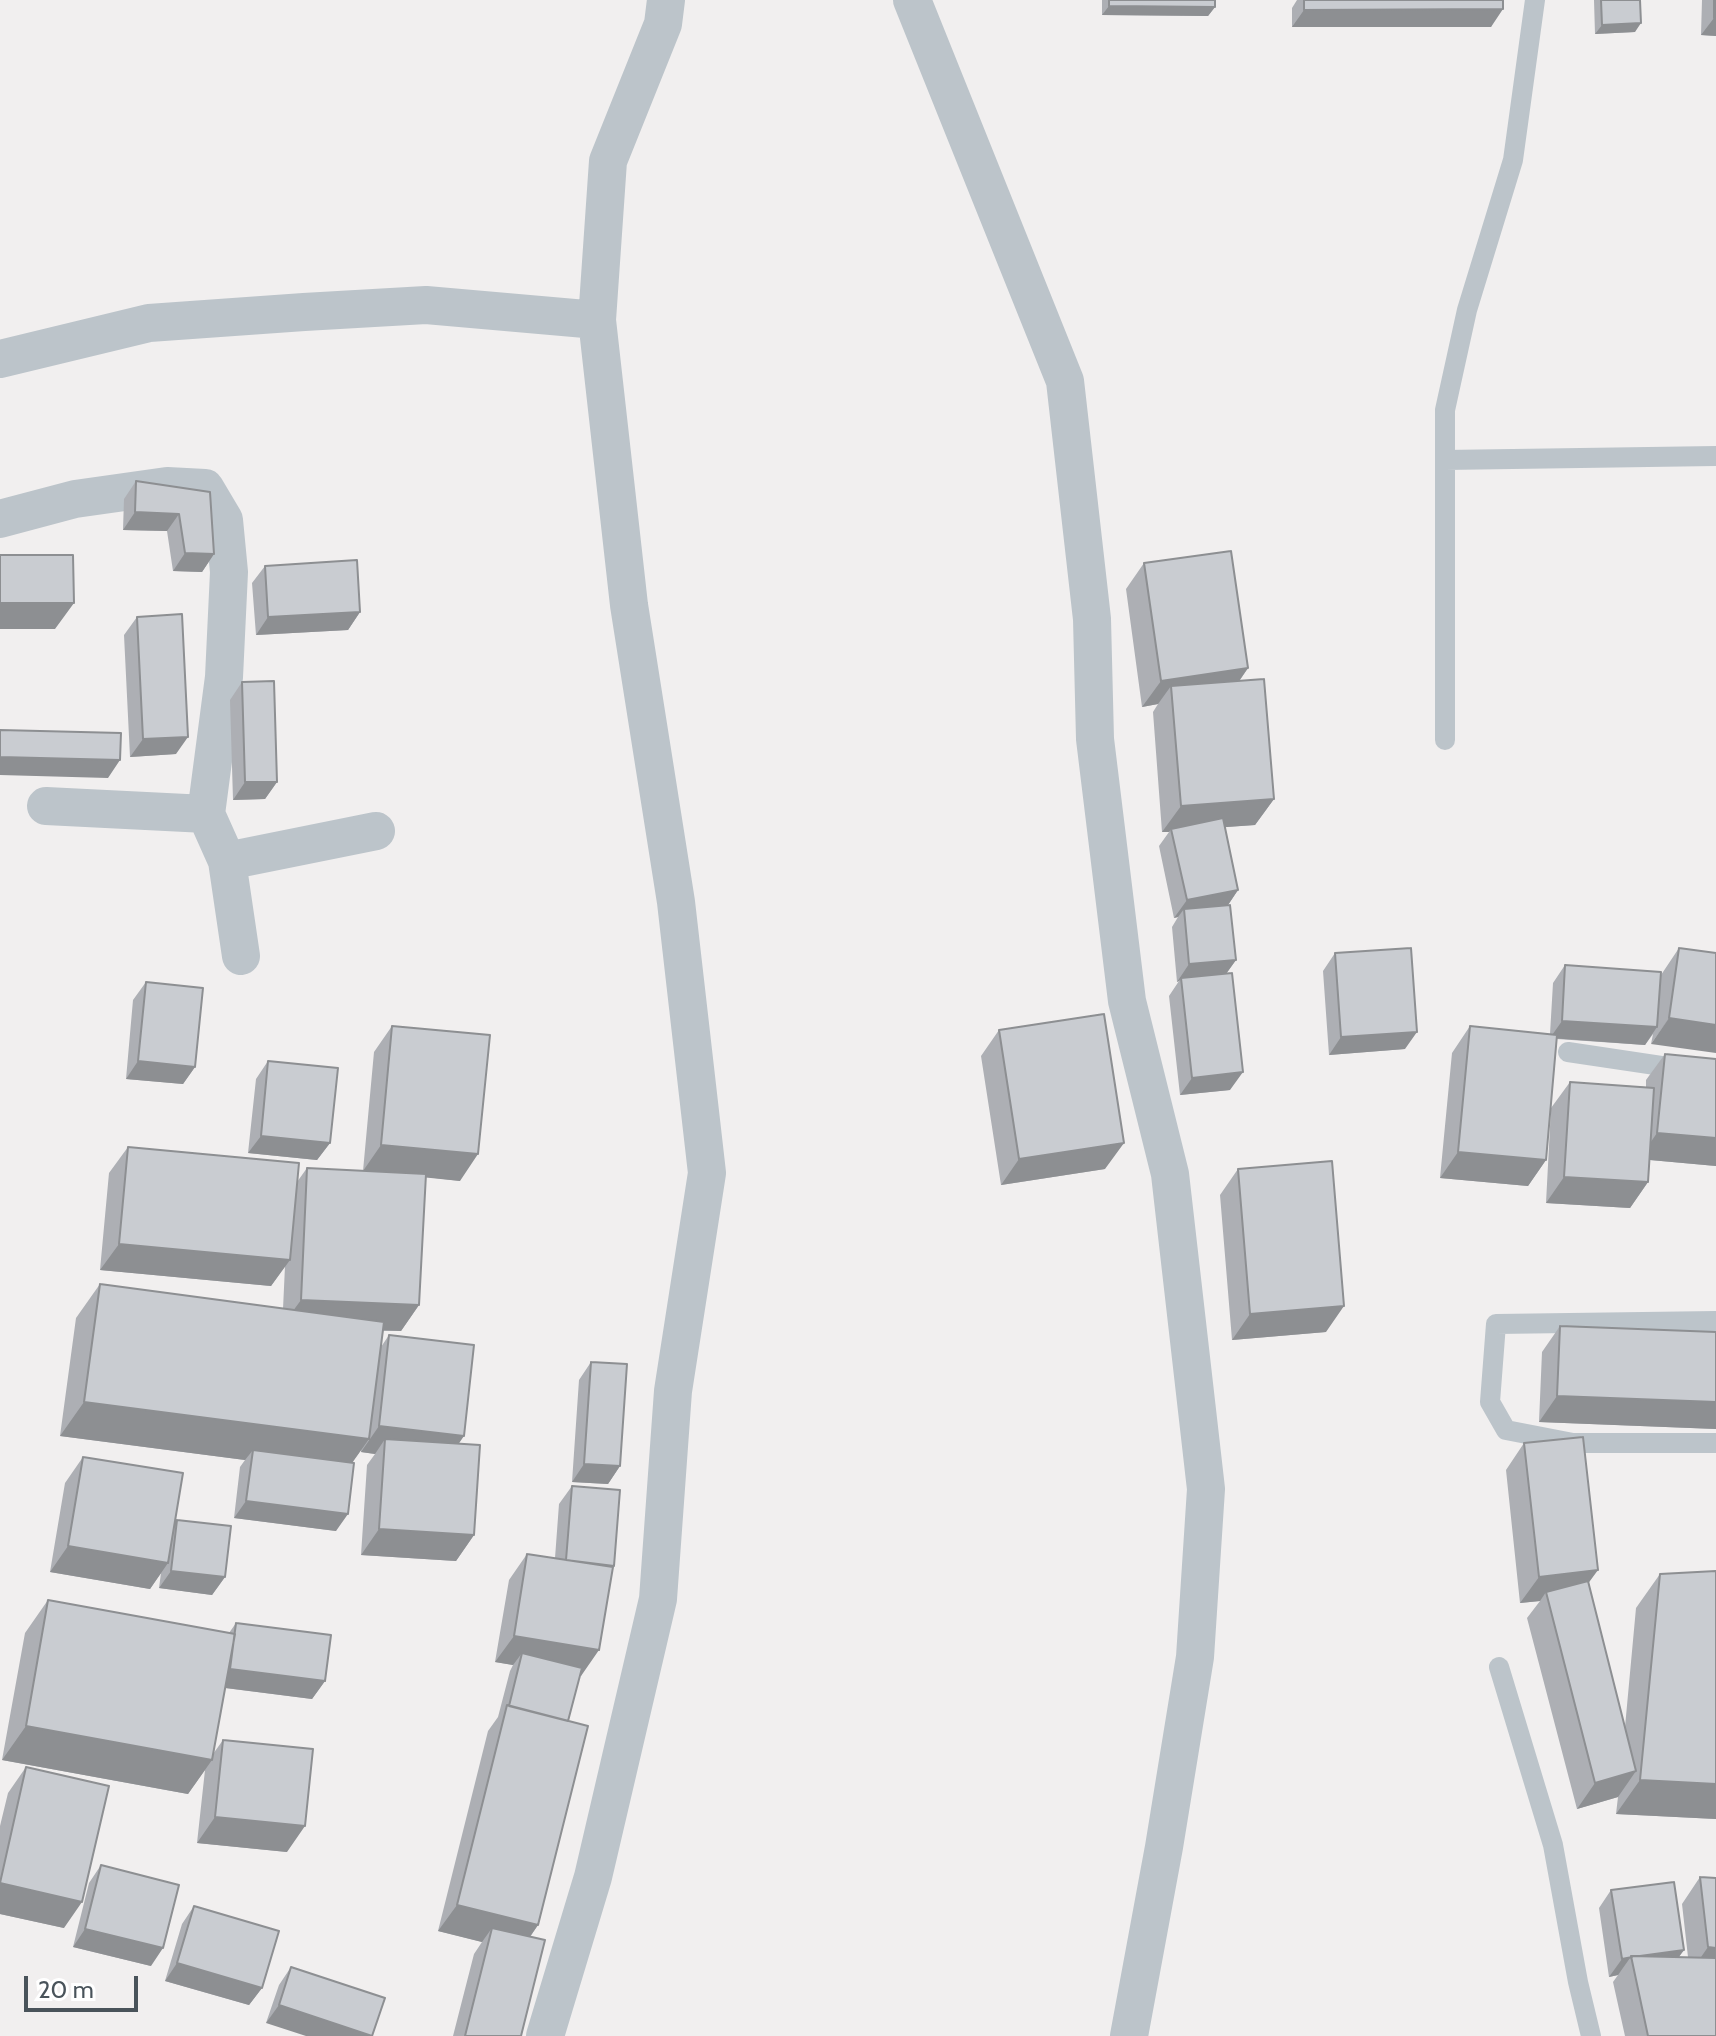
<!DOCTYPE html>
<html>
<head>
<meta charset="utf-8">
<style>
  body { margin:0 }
  #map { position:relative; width:1716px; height:2036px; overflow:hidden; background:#f1efef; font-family:Cabin,sans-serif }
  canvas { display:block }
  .scale { position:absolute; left:24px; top:1976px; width:114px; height:36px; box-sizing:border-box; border:4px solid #49535a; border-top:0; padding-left:10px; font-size:24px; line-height:28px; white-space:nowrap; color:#49535a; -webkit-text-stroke:6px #fff; paint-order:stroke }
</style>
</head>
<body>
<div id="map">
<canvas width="1716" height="2036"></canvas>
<div class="scale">20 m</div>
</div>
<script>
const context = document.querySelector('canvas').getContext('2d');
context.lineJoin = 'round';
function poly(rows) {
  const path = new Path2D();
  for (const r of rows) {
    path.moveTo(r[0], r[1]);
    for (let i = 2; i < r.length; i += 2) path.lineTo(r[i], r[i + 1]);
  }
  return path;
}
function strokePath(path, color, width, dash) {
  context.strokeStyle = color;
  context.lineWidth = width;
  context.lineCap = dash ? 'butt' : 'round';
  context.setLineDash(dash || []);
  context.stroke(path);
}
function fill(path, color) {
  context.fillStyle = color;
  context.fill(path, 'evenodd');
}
const lane = poly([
  [1445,460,1716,456],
  [1445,740,1445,410,1467,310,1513,160,1535,0],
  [1568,1052,1716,1074],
  [1716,1321,1496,1324,1490,1402,1506,1430,1573,1443,1716,1443],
  [1499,1667,1553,1845,1578,1982,1591,2036]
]);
const street = poly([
  [912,0,1065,381,1092,619,1095,739,1127,1001,1170,1174,1206,1489,1195,1657,1164,1847,1129,2036],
  [0,359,149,323,304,312,426,305,597,320],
  [0,519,75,499,167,486,205,488,224,520,229,572,224,677,206,814,227,861,241,956],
  [46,806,206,814],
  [227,861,376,831],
  [545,2036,593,1877,658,1599,673,1391,707,1173,676,902,629,605,597,320,608,161,663,24,666,0]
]);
const wall = poly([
  [1102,0,1215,0,1215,7,1208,16,1102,15],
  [1297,0,1503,0,1491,27,1292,27,1292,8],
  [1594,0,1640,0,1635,32,1595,34],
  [1702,0,1716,0,1716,36,1701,35],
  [136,481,210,492,214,554,202,572,173,571,167,531,123,530,124,499],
  [1144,563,1248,668,1240,680,1274,799,1255,825,1225,827,1238,890,1228,905,1236,960,1226,974,1230,1090,1180,1095,1169,996,1179,981,1177,982,1172,927,1178,917,1174,918,1159,846,1169,832,1162,832,1153,712,1158,704,1142,707,1126,589],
  [265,566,360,612,348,630,256,635,252,583],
  [137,617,176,754,130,757,124,635],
  [242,682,277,782,265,799,233,800,230,700],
  [1679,948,1716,953,1651,1044,1653,1034,1645,1045,1557,1039,1546,1160,1528,1186,1440,1178,1452,1053,1470,1026,1550,1034,1553,983,1565,965,1661,975],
  [1335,953,1405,1049,1329,1055,1323,971],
  [146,982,195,1067,183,1084,126,1079,133,1000],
  [392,1026,460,1181,426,1177,419,1305,401,1331,383,1331,381,1347,389,1335,458,1444,474,1535,456,1561,361,1555,367,1465,375,1454,361,1452,361,1450,352,1462,336,1531,234,1518,240,1467,245,1460,60,1436,76,1318,100,1284,283,1309,285,1266,271,1286,100,1270,109,1173,128,1147,297,1182,307,1168,363,1171,374,1052],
  [999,1030,1105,1169,1001,1185,981,1056],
  [1665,1054,1716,1059,1716,1166,1650,1160,1648,1182,1630,1208,1546,1203,1551,1108,1570,1082,1646,1087,1646,1080],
  [268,1061,330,1143,317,1160,248,1153,256,1079],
  [1238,1169,1326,1332,1232,1340,1220,1195],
  [1560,1326,1716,1332,1716,1429,1539,1422,1542,1352],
  [591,1362,620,1466,608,1484,572,1482,579,1380],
  [1524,1443,1588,1584,1625,1727,1636,1608,1660,1574,1716,1571,1716,1819,1616,1814,1618,1797,1577,1809,1527,1618,1540,1601,1520,1603,1506,1470],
  [83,1457,174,1524,177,1520,225,1577,212,1595,159,1588,161,1573,150,1589,50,1572,65,1483],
  [572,1486,612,1569,581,1676,580,1676,568,1721,538,1925,530,1937,521,2036,453,2036,474,1954,482,1942,438,1931,488,1731,498,1717,510,1671,513,1665,495,1662,509,1580,527,1554,555,1558,559,1504],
  [48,1600,229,1633,236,1623,325,1681,312,1699,225,1688,213,1754,223,1740,287,1852,197,1843,205,1770,188,1794,2,1760,25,1633],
  [26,1767,64,1928,0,1914,0,1826,8,1793],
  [101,1865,151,1966,73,1947,89,1883],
  [1700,1877,1716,1878,1716,2036,1625,2036,1613,1982,1618,1975,1609,1977,1599,1908,1611,1890,1684,1950,1679,1957,1688,1957,1682,1904],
  [194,1906,262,1988,249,2005,165,1981,182,1924],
  [291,1967,385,1998,266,2023,279,1985]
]);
const shadedWall = poly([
  [1109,6,1215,7,1208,16,1102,15],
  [1503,9,1491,27,1292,27,1304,10],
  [1714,18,1716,18,1716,36,1701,35],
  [1641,23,1635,32,1595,34,1602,25],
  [135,512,179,514,167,531,123,530],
  [185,553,214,554,202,572,173,571],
  [0,603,74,603,55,629,0,629],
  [360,612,348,630,256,635,268,617],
  [1248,668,1230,694,1171,686,1158,704,1142,707,1161,681],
  [188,737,176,754,130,757,143,739],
  [0,757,120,760,108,778,0,775],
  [245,782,277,782,265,799,233,800],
  [1274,799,1255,825,1172,831,1171,829,1169,832,1162,832,1181,806],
  [1238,890,1226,908,1184,909,1178,917,1174,918,1187,900],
  [1236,960,1223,978,1181,978,1179,981,1177,982,1189,964],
  [1669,1018,1716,1025,1716,1053,1651,1044],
  [1562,1021,1657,1027,1645,1045,1550,1038],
  [1417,1032,1405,1049,1329,1055,1341,1037],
  [138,1061,195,1067,183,1084,126,1079],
  [1243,1072,1230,1090,1180,1095,1192,1078],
  [1657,1133,1716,1138,1716,1166,1639,1159],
  [261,1136,330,1143,317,1160,248,1153],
  [1124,1143,1105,1169,1001,1185,1019,1159],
  [381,1145,478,1154,460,1181,363,1171],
  [1458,1152,1546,1160,1528,1186,1440,1178],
  [1564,1177,1648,1182,1630,1208,1546,1203],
  [119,1244,290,1260,271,1286,100,1270],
  [301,1300,419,1305,401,1331,282,1326],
  [1344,1306,1326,1332,1232,1340,1250,1314],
  [1557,1396,1716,1402,1716,1429,1539,1422],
  [84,1402,369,1439,345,1473,253,1450,245,1460,60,1436],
  [379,1426,464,1436,446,1462,385,1439,375,1454,361,1452],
  [584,1464,620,1466,608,1484,572,1482],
  [246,1501,348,1514,336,1531,234,1518],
  [379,1529,474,1535,456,1561,361,1555],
  [68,1546,168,1563,150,1589,50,1572],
  [1598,1570,1579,1596,1546,1592,1540,1601,1520,1603,1539,1577],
  [171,1571,225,1577,212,1595,159,1588],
  [514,1636,599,1650,581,1676,519,1666,522,1653,513,1665,495,1662],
  [230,1669,325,1681,312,1699,218,1687],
  [26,1726,212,1760,188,1794,2,1760],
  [1636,1771,1618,1797,1577,1809,1595,1783],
  [1640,1780,1716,1784,1716,1819,1616,1814],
  [215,1817,305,1826,287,1852,197,1843],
  [0,1883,82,1902,64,1928,0,1914],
  [457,1905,538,1925,520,1951,492,1928,482,1942,438,1931],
  [85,1929,163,1948,151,1966,73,1947],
  [1708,1947,1716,1948,1716,1975,1690,1973],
  [1684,1950,1671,1967,1632,1957],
  [1630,1958,1618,1975,1609,1977,1622,1959],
  [177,1963,262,1988,249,2005,165,1981],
  [279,2005,372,2036,306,2036,266,2023]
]);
const building = poly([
  [1109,0,1215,0,1215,7,1109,6,1109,0],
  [1304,0,1503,0,1503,9,1304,10,1304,0],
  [1601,0,1640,0,1641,23,1602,25,1601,0],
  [1714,0,1716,0,1716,18,1714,18,1714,0],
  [136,481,210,492,214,554,185,553,179,514,135,512,136,481],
  [1231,551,1248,668,1161,681,1144,563,1231,551],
  [0,555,73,555,74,603,0,603,0,555],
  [357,560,360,612,268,617,265,566,357,560],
  [182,614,188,737,143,739,137,617,182,614],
  [1264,679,1274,799,1181,806,1171,686,1264,679],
  [274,681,277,782,245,782,242,682,274,681],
  [0,730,121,733,120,760,0,757,0,730],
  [1223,818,1238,890,1187,900,1171,829,1223,818],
  [1230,905,1236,960,1189,964,1184,909,1230,905],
  [1411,948,1417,1032,1341,1037,1335,953,1411,948],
  [1679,948,1716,953,1716,1025,1669,1018,1679,948],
  [1565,965,1661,972,1657,1027,1562,1021,1565,965],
  [1232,973,1243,1072,1192,1078,1181,978,1232,973],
  [146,982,203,988,195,1067,138,1061,146,982],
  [1104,1014,1124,1143,1019,1159,999,1030,1104,1014],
  [392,1026,490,1035,478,1154,381,1145,392,1026],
  [1470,1026,1557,1035,1546,1160,1458,1152,1470,1026],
  [1665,1054,1716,1059,1716,1138,1657,1133,1665,1054],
  [268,1061,338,1068,330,1143,261,1136,268,1061],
  [1570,1082,1654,1088,1648,1182,1564,1177,1570,1082],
  [128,1147,299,1163,290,1260,119,1244,128,1147],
  [1332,1161,1344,1306,1250,1314,1238,1169,1332,1161],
  [307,1168,426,1174,419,1305,301,1300,307,1168],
  [100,1284,384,1322,369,1439,84,1402,100,1284],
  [1560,1326,1716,1332,1716,1402,1557,1396,1560,1326],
  [389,1335,474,1345,464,1436,379,1426,389,1335],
  [591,1362,627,1364,620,1466,584,1464,591,1362],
  [1583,1437,1598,1570,1539,1577,1524,1443,1583,1437],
  [385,1439,480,1445,474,1535,379,1529,385,1439],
  [253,1450,354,1463,348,1514,246,1501,253,1450],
  [83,1457,183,1473,168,1563,68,1546,83,1457],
  [572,1486,620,1490,614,1566,566,1560,572,1486],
  [177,1520,231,1526,225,1577,171,1571,177,1520],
  [527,1554,613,1567,599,1650,514,1636,527,1554],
  [1716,1571,1716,1784,1640,1780,1660,1574,1716,1571],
  [1588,1581,1636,1771,1595,1783,1546,1592,1588,1581],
  [48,1600,235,1634,212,1760,26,1726,48,1600],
  [236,1623,331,1635,325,1681,230,1669,236,1623],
  [522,1653,582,1668,568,1721,509,1706,522,1653],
  [507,1705,588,1726,538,1925,457,1905,507,1705],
  [223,1740,313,1749,305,1826,215,1817,223,1740],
  [26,1767,109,1786,82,1902,0,1883,26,1767],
  [101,1865,179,1885,163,1948,85,1929,101,1865],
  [1700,1877,1716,1878,1716,1948,1708,1947,1700,1877],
  [1674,1882,1684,1950,1640,1956,1631,1956,1632,1957,1622,1959,1611,1890,1674,1882],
  [194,1906,279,1931,262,1988,177,1963,194,1906],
  [492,1928,545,1940,521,2036,465,2036,492,1928],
  [1631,1956,1716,1958,1716,2036,1648,2036,1631,1956],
  [291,1967,385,1998,372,2036,279,2005,291,1967]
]);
strokePath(lane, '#bcc4ca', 20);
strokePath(street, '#bcc4ca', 38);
fill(wall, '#adafb4');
fill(shadedWall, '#8d8f92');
fill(building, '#c9ccd1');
strokePath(building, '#8d8f92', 2);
</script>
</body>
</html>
